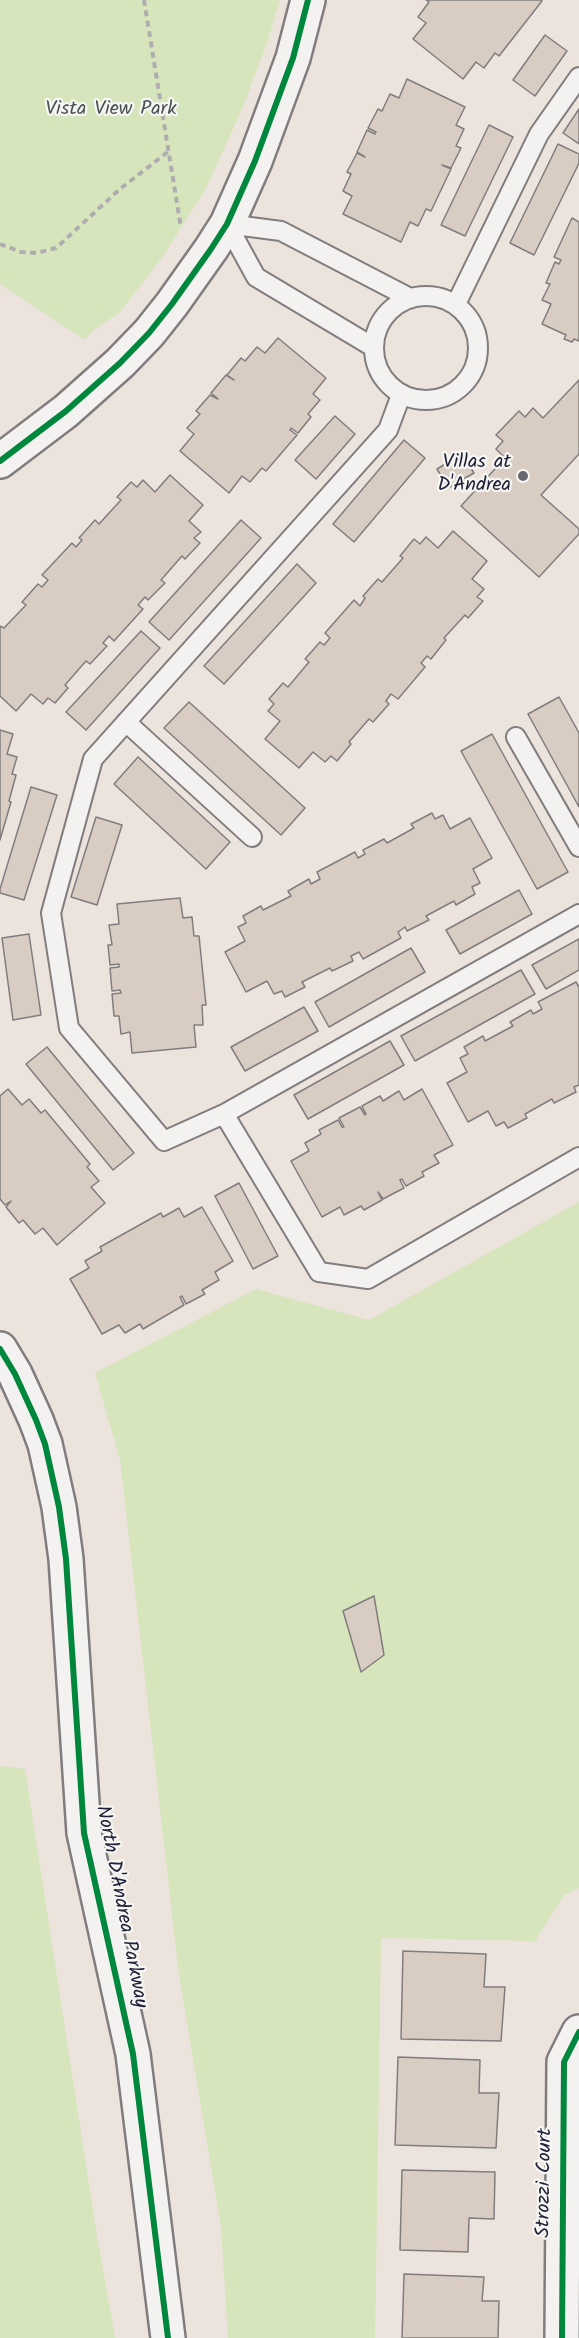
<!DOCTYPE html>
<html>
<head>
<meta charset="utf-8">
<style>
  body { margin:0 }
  canvas { display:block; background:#ebe3dc }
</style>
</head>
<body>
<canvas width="579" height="2338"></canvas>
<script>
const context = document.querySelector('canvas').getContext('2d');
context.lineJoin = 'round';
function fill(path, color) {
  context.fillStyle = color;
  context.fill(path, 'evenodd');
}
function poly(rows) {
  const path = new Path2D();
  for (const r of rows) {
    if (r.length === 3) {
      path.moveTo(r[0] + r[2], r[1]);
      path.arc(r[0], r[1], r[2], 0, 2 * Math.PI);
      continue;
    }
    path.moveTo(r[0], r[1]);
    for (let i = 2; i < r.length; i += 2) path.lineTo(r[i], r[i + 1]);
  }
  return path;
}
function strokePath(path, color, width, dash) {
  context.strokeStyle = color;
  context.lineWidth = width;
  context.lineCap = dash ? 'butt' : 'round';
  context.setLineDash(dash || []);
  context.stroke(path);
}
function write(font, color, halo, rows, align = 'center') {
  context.font = font + ' Kalam,sans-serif';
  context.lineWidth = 4.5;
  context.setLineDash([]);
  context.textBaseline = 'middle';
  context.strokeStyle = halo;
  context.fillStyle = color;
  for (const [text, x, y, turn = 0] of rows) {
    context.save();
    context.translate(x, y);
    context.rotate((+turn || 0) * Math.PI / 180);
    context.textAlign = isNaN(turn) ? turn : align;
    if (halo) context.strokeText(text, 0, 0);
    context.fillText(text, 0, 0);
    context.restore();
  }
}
const green = poly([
  [0,0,280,0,267,43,242,109,205,190,163,256,120,312,94,330,85,340,0,284],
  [579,1202,579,1888,564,1895,535,1941,381,1938,375,2338,228,2338,221,2227,179,1975,120,1460,95,1373,256,1289,369,1320],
  [0,1766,25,1769,96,2230,115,2338,0,2338]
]);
const building = poly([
  [426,0,541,0,542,1,499,56,495,53,484,68,476,62,463,79,413,39,426,23,418,17,429,2,426,0],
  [545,35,567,51,535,96,513,80,545,35],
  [407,79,465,107,456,125,464,129,456,146,461,148,451,168,442,165,451,169,431,211,426,209,418,226,410,222,401,242,343,214,352,196,343,191,351,174,347,172,357,153,365,157,357,152,367,130,375,134,376,132,368,128,378,109,382,111,390,94,399,98,407,79],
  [579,109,579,144,563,133,579,109],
  [489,125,513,137,465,236,441,225,489,125],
  [558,144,579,154,579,163,534,255,510,243,558,144],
  [572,218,579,222,579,341,574,339,572,342,564,339,566,335,542,324,551,304,542,300,550,284,546,283,555,262,559,264,561,260,554,257,572,218],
  [278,338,326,378,313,394,320,400,308,414,311,417,298,433,291,428,290,430,297,435,266,471,262,468,250,482,242,476,229,493,180,451,194,434,187,428,200,414,196,411,210,395,218,399,211,393,226,375,234,380,227,375,241,358,245,361,257,347,265,353,278,338],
  [579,380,579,454,541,495,579,529,579,534,539,577,461,506,505,458,496,449,503,441,496,435,519,411,525,417,533,408,543,418,579,380],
  [335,416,355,434,316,479,295,460,335,416],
  [404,440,425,458,354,542,333,524,404,440],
  [462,454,474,473,448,488,437,469,462,454],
  [170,475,203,505,189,521,201,532,194,538,200,543,185,559,182,556,161,580,165,583,148,600,145,597,138,605,143,609,114,641,109,636,103,643,107,646,90,664,86,661,65,685,68,688,55,703,48,698,43,704,31,694,16,711,0,696,0,626,4,628,26,605,22,602,38,584,42,587,48,580,42,575,72,543,76,547,82,540,79,538,95,520,99,524,121,500,117,497,131,482,137,487,143,480,155,492,170,475],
  [241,520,261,538,169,640,149,622,241,520],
  [453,531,487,561,472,579,484,589,477,597,483,601,468,618,465,615,444,638,446,640,431,659,427,656,421,663,425,667,398,699,391,694,386,701,389,704,373,722,369,719,349,742,351,744,337,761,331,756,325,762,313,752,299,768,265,739,280,721,268,711,274,704,269,699,283,683,288,687,309,662,305,659,320,642,324,645,330,638,325,633,354,600,360,606,365,598,363,596,378,579,382,582,403,558,400,556,414,539,420,544,426,537,438,548,453,531],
  [297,564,316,583,224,684,204,666,297,564],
  [141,631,160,648,86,730,66,712,141,631],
  [559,697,579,733,579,807,528,714,559,697],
  [189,702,305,808,281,835,164,728,189,702],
  [0,730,13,734,7,754,17,757,12,774,16,775,9,801,11,802,0,840,0,730],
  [492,734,568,872,537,889,461,751,492,734],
  [138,757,230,842,206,869,114,784,138,757],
  [31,787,57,795,24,900,0,893,0,889,31,787],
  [432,813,435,819,443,815,450,829,470,818,492,858,473,869,480,883,472,887,475,894,456,905,454,901,426,916,429,920,407,931,405,927,398,932,401,938,363,959,359,952,351,956,353,961,332,971,330,968,302,982,305,987,285,997,282,991,274,994,267,981,246,992,225,952,245,941,238,927,246,923,243,916,261,906,263,910,291,896,288,891,309,879,311,884,320,879,317,872,355,852,358,858,365,854,363,850,384,839,387,843,414,828,411,824,432,813],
  [96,817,122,825,97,905,71,897,96,817],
  [519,890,532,914,460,954,446,930,519,890],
  [180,898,183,918,192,917,194,936,199,936,206,1005,202,1005,203,1025,194,1025,196,1047,132,1053,130,1032,121,1034,119,1016,114,1016,112,994,121,993,120,990,112,991,110,968,119,967,119,964,110,965,108,945,112,945,109,925,119,924,117,904,180,898],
  [29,934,41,1015,13,1020,2,938,29,934],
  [579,939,579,970,546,989,532,965,579,939],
  [411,948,425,972,329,1027,315,1002,411,948],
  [521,970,535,994,415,1061,401,1036,521,970],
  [576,982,579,987,579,1085,574,1087,576,1092,554,1103,552,1099,525,1114,527,1118,508,1128,504,1122,496,1126,488,1111,468,1122,447,1083,467,1072,460,1058,468,1054,464,1047,483,1036,485,1041,513,1026,510,1022,531,1010,533,1014,542,1009,538,1002,576,982],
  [304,1007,318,1031,245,1071,231,1047,304,1007],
  [390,1041,404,1065,308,1119,294,1095,390,1041],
  [47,1047,134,1153,113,1170,26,1064,47,1047],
  [8,1089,22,1105,29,1099,41,1113,45,1110,90,1164,87,1167,99,1181,91,1187,105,1203,57,1245,43,1228,35,1234,23,1220,19,1223,6,1207,11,1201,5,1205,0,1199,0,1096,8,1089],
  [422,1089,453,1145,434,1155,439,1163,422,1172,424,1176,406,1186,402,1179,400,1180,404,1188,383,1199,378,1192,382,1200,364,1210,361,1206,344,1215,340,1207,322,1217,291,1161,309,1151,305,1143,321,1134,319,1130,338,1120,342,1127,344,1127,339,1118,360,1107,365,1115,366,1114,362,1106,380,1096,383,1101,399,1091,404,1100,422,1089],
  [239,1183,278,1256,253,1269,215,1196,239,1183],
  [202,1207,233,1261,215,1272,219,1280,202,1290,205,1294,186,1304,182,1296,180,1297,184,1305,143,1329,140,1324,125,1333,119,1325,102,1334,70,1279,89,1268,85,1261,102,1251,100,1247,161,1213,163,1217,179,1208,184,1217,202,1207],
  [374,1596,384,1655,361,1672,343,1611,374,1596],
  [403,1951,486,1954,484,1987,505,1987,501,2041,401,2039,403,1951],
  [398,2057,480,2060,479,2093,499,2093,496,2148,395,2145,398,2057],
  [402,2170,495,2172,494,2219,469,2218,468,2252,400,2250,402,2170],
  [404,2274,484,2277,482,2301,499,2301,498,2338,402,2338,404,2274]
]);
const path = poly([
  [144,0,181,228],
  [0,244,21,252,37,253,56,248,120,189,169,151]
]);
const service = poly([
  [227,224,281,231,410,298],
  [227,224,256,277,373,347],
  [426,348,52],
  [456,304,539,134,579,77],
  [401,395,388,430,93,759,51,913,69,1028,164,1141,224,1114,579,914],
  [126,722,252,837],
  [516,737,579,847],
  [224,1114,319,1272,368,1279,579,1157]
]);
const minor = poly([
  [562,2338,564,2062,579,2032]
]);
const tertiary = poly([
  [0,461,66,411,120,363,149,333,172,304,211,249,227,224,255,161,293,58,308,0],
  [0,1349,15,1374,36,1420,45,1444,59,1507,66,1559,84,1833,133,2054,168,2338]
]);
const cycleway = poly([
  [0,461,66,411,120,363,149,333,172,304,211,249,227,224,255,161,293,58,308,0],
  [0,1349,15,1374,36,1420,45,1444,59,1507,66,1559,84,1833,133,2054,168,2338],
  [562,2338,564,2062,579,2032]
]);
const markers = [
  [523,476,6,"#686673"]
];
const parkNames = [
  ["Vista View Park",111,111]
];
const poiNames = [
  ["Villas at",511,464],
  ["D'Andrea",511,487]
];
const streetNames = [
  ["North D'Andrea Parkway",120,1907,79],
  ["Strozzi Court",546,2183,-89]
];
fill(green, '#d6e5bb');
fill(building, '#d9ccc3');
strokePath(building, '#817d7f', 1.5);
strokePath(service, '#817d7f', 22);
strokePath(minor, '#817d7f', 38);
strokePath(tertiary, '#817d7f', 38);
strokePath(path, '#afadae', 4, [6, 4.5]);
strokePath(service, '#f4f2f0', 18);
strokePath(minor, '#f4f2f0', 33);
strokePath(tertiary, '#f4f2f0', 33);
strokePath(cycleway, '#00873e', 6);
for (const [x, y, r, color] of markers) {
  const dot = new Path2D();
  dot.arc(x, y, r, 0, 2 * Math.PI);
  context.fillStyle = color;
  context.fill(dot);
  strokePath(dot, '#f6f6f2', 2);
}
write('20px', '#4b5354', '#f6f6f2', parkNames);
write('20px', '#22223b', '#f6f6f2', poiNames, 'right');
write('20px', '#22223b', '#f6f6f2', streetNames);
</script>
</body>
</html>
